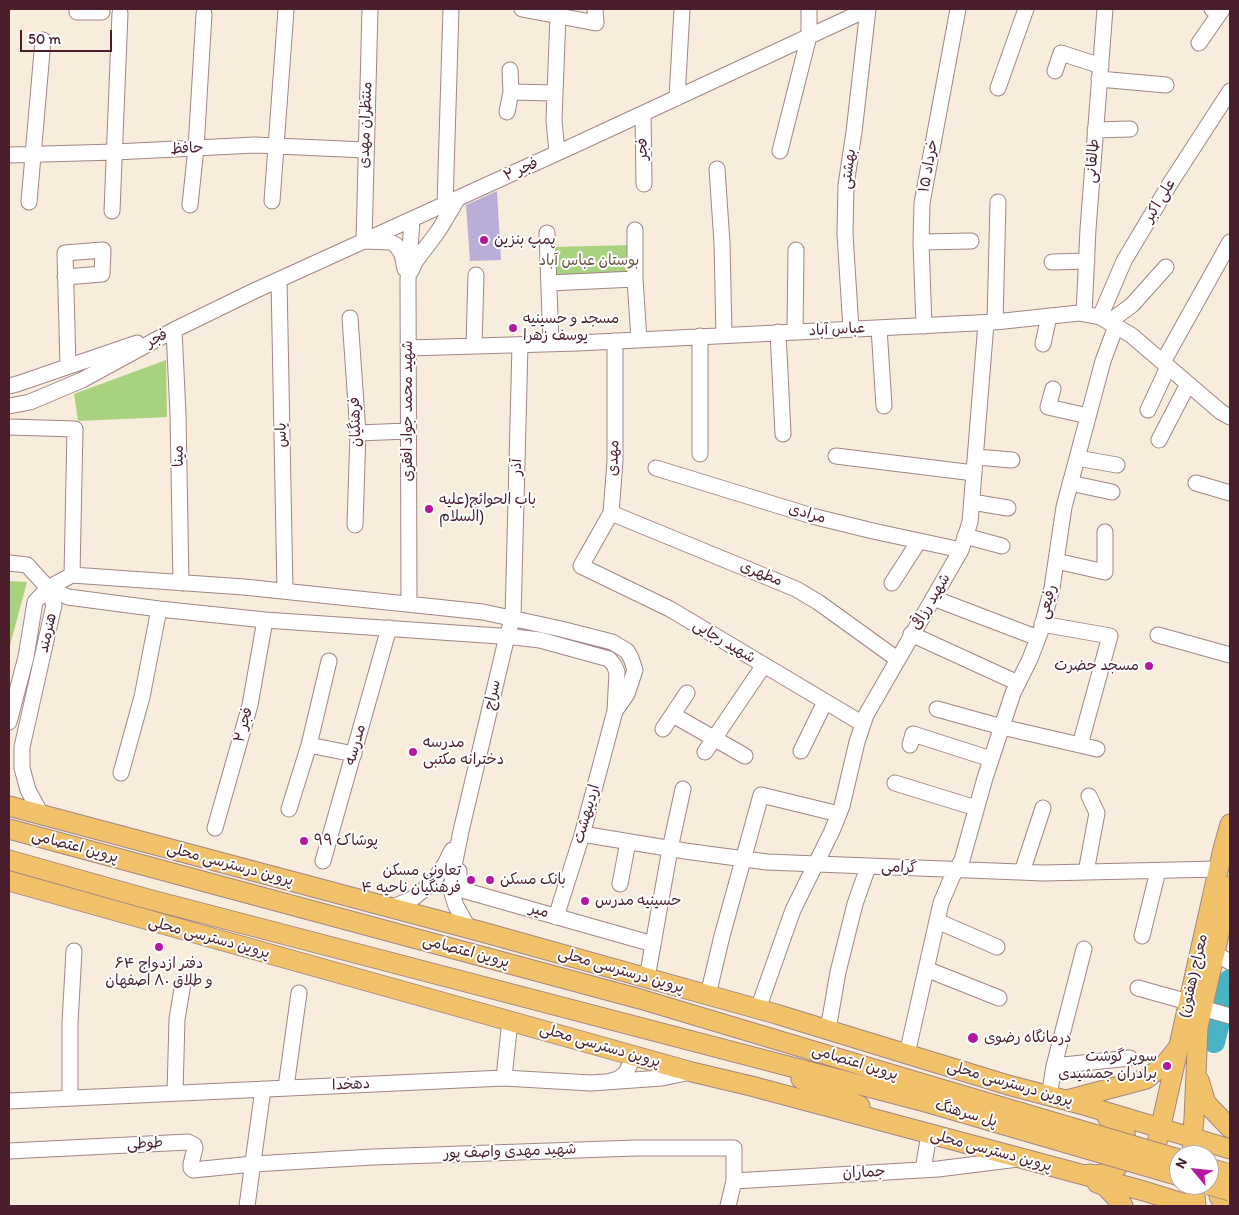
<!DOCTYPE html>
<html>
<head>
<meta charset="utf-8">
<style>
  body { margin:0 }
  #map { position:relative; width:1239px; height:1215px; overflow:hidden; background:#f8ecdc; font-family:Itim,sans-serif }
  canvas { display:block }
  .frame { position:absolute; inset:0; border:10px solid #4a1f2b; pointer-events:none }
  .north { position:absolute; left:1169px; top:1145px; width:50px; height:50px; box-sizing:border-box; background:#fff; border:1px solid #b7a5aa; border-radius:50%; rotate:298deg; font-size:14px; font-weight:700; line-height:20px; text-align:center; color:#4a1f2b }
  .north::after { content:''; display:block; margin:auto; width:18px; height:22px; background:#b5179e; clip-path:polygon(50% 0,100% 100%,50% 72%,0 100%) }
  .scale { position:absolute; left:20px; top:30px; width:92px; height:22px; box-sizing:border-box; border:2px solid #4a1f2b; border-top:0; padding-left:6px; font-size:15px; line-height:18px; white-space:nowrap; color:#4a1f2b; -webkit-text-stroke:4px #fff; paint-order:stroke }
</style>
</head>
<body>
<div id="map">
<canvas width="1239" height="1215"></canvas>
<div class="frame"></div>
<div class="north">N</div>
<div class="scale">50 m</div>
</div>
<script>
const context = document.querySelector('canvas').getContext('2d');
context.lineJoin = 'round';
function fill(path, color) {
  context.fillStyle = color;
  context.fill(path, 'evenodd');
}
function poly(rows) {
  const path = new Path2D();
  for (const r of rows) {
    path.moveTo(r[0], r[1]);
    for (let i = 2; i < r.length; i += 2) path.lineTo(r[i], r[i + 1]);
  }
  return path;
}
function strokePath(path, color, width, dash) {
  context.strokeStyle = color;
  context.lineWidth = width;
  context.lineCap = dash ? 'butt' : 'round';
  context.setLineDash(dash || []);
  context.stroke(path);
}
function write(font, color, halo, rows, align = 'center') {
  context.font = font + ' Itim,"Playpen Sans Arabic",sans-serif';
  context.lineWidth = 4;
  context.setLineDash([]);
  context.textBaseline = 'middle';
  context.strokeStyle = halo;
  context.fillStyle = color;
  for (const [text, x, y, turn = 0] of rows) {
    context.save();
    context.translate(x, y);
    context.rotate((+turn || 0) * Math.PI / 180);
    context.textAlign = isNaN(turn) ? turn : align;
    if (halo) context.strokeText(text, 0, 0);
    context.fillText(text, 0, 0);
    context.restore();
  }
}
const green = poly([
  [631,245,630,276,555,276,554,247],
  [166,360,167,417,78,421,74,394],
  [9,581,27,582,9,649]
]);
const river = poly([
  [1214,1042,1230,980]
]);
const building = poly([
  [497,191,501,260,470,261,466,205]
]);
const minor = poly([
  [77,9,77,12,102,12],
  [370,9,364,241,390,242,396,245,402,254,405,269],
  [522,9,596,23,595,9],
  [1199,43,1222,10,1212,9],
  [1055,71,1061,53,1101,66],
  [1099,79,1166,85],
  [998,88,1026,9],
  [511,92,555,93],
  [677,98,682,9],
  [507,112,511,92,510,70],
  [643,114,644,184],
  [1095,130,1130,129],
  [780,151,809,36,809,9],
  [557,153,554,120,558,15],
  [9,155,115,152,255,145,365,150],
  [717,169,722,243,724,335],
  [272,201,286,10],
  [29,202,43,40],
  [445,204,451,9],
  [190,205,196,148,204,14],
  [112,211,120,13],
  [635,230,635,279,639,340],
  [547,233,551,344],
  [921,242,971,241],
  [1052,262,1087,261],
  [411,271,415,262,439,230,458,198],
  [65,277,102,274,103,250,65,253,68,366],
  [279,280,285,591],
  [549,283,635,279],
  [1084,314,1088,229,1105,9],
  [1100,317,1124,261,1171,182,1230,91],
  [350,318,358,433,355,525],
  [995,322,998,202],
  [1109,322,1132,305,1166,267],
  [924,326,921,242,922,203,958,9],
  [879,328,884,406],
  [851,329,845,234,846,185,854,132,868,9],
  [174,330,178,414,181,583],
  [778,332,783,434],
  [795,332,796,250],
  [700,336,700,454],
  [615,341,615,461,611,513,581,566,670,609,863,724],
  [1043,344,1049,316],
  [474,346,476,275],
  [408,348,578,343,995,322,1079,313,1100,317,1131,335,1221,412,1230,417],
  [1163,362,1230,242],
  [9,386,17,384,137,343],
  [1053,389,1048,407,1088,416],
  [9,406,30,402,82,380,174,330,254,291,577,144,868,9],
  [1148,410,1168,367],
  [9,427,75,429,72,575],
  [358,433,408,431],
  [1159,440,1188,384],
  [836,456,974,473],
  [976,457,1012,460],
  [1077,458,1117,465],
  [656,468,812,516,873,531,961,550],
  [1070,483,1112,492],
  [1196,483,1230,493],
  [972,502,1008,508],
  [611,513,796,589,818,602,897,659],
  [965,536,1002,546],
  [1056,561,1105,572,1105,532],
  [9,563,27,565,48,588,68,597,159,609,265,620,514,637,540,640,609,659,614,665,617,672,615,711,582,835,556,917],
  [892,583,919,541],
  [933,598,1038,638],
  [409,604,408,280,412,219],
  [1042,624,1110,636,1080,745],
  [911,634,1018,683],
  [1158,635,1230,655],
  [937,709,1002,727,1097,749],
  [673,715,745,756],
  [9,722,26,657,35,602,48,588,72,575,244,587,483,612,561,629,612,642,627,651,631,658,635,670,627,694,615,711],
  [663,729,687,693],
  [309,745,354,754],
  [910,745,913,734,991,759],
  [801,751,825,702],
  [705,752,764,665],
  [121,773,142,697,159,609],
  [895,783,976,808],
  [289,809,309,745,329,661],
  [41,814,28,790,22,768,22,747,54,605,48,588],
  [215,828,250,705,265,620],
  [582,834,685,851,767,862,1044,873,1218,869],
  [323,861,389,628],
  [459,871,459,889,653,944],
  [1022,872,1043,808],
  [1086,872,1097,813,1089,796],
  [620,884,628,842],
  [390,908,412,899,432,883,445,864,452,850],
  [937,921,997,947],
  [469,929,456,906,451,890,454,866,461,831,507,636,513,618,520,345],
  [1142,936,1158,871],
  [1214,953,1230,962],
  [926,969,999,998],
  [647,978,670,849,683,789],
  [1138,988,1188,1002],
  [708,995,722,936,761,795,839,814],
  [1202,1008,1230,1016],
  [758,1009,793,910,832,831,842,806,857,742,866,715,961,550,970,522,986,323],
  [828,1030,838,972,855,904,868,867],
  [907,1054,941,903,952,877,962,860,985,778,1013,693,1030,659,1041,630,1052,588,1064,507,1103,361,1116,326],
  [1054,1066,1130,1058],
  [504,1078,510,1020],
  [611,1081,618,1079,626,1073,630,1064,632,1055],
  [286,1087,299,993],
  [175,1093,177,1019,183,983],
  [1049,1096,1054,1066,1084,949],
  [70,1098,70,1023,74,951],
  [9,1101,504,1078,591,1083,662,1078,691,1072],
  [9,1151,188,1142,194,1145,195,1148,191,1164,191,1168,193,1170,253,1164,373,1157,637,1148,734,1148,734,1181],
  [923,1170,929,1134],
  [247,1206,263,1089],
  [728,1206,734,1181,938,1169,1018,1159]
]);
const major = poly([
  [9,806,486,933,776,1014,1008,1085,1080,1104,1230,1149],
  [9,829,640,999,921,1083],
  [9,860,148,899,918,1100],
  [9,881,692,1072,751,1086,1144,1191,1192,1206],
  [801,1079,860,1106],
  [1199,1080,1206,1103,1230,1128],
  [1067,1100,1146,1079,1165,1064,1177,1049],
  [1158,1139,1223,849,1230,824],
  [1193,1155,1192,1138,1194,1119,1198,1027,1230,886],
  [1089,1174,1096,1175,1112,1172,1121,1163,1126,1139,1123,1124,1107,1117],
  [1222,1174,1218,1182,1219,1196,1225,1206],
  [1097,1183,1105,1186,1122,1204,1123,1206],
  [1194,1185,1196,1206]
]);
const majorBridge = poly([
  [921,1083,1179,1159],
  [918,1100,1179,1176],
  [1209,1168,1230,1174],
  [1209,1185,1230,1191]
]);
const markers = [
  [484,240,5,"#b5179e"],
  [513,328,5,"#b5179e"],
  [429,509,5,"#b5179e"],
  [1149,666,5,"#b5179e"],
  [413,752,5,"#b5179e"],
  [304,841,5,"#b5179e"],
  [471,880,5,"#b5179e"],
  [490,880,5,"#b5179e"],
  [585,901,5,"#b5179e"],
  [159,947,5,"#b5179e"],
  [973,1038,6,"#b5179e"],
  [1167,1066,5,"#b5179e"]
];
const streetNames = [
  ["منتظران مهدی",366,125,-88],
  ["حافظ",187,149,-3],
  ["فجر",643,149,-91],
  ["طالقانی",1093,161,-86],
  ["۱۵ خرداد",929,166,-80],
  ["بهشتی",849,169,-83],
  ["فجر ۲",521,170,-24],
  ["علی اکبر",1160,201,-59],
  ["عباس آباد",837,330,-3],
  ["فجر",157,339,-28],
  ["شهید محمد جواد افقری",408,411,-90],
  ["فرهنگیان",356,422,-92],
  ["یاس",282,435,-91],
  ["مینا",179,456,-91],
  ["مهدی",614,458,-88],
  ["آذر",517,467,-88],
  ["مرادی",807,514,16],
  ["مطهری",761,574,22],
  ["شهید رزاقی",931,602,-59],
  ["رفیعی",1048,602,-76],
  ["هنرمند",48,633,-77],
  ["شهید رجایی",724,642,31],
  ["سراج",493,695,-77],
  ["فجر ۲",244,725,-75],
  ["مدرسه",356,745,-74],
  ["اردیبهشت",587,814,-74],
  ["پروین اعتصامی",75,847,15],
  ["پروین درسترسی محلی",230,865,15],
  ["گرامی",899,868,2],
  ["میر",539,911,16],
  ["پروین دسترسی محلی",209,938,15],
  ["پروین اعتصامی",466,952,15],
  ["پروین درسترسی محلی",621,971,16],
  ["معراج (هفتون)",1194,976,-77],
  ["پروین دسترسی محلی",600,1046,16],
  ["پروین اعتصامی",855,1063,17],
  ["پروین درسترسی محلی",1010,1084,16],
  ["دهخدا",351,1085,-3],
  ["پل سرهنگ",966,1114,16],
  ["طوطی",145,1144,-3],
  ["پروین دسترسی محلی",991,1151,15],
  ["شهید مهدی واصف پور",510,1152,-2],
  ["جماران",864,1173,-3]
];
const poiNames = [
  ["پمپ بنزین",494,240],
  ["مسجد و حسینیه",523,319],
  ["یوسف زهرا",523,336],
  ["باب الحوائج(علیه",439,500],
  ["السلام)",439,517],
  ["مسجد حضرت",1139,666,"right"],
  ["مدرسه",423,743],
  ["دخترانه مکتبی",423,760],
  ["پوشاک ۹۹",314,841],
  ["تعاونی مسکن",461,871,"right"],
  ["فرهنگیان ناحیه ۴",461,888,"right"],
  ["بانک مسکن",500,880],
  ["حسینیه مدرس",595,901],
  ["دفتر ازدواج ۶۴",159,964,"center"],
  ["و طلاق ۸۰ اصفهان",159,981,"center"],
  ["درمانگاه رضوی",984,1038],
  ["سوپر گوشت",1157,1057,"right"],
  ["برادران جمشیدی",1157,1074,"right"]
];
const parkNames = [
  ["بوستان عباس آباد",589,261]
];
fill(green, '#a9d27e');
strokePath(river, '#47b3c3', 22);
fill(building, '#baadd7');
strokePath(minor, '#a18684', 17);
strokePath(major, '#a18684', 21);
strokePath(minor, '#fff', 15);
strokePath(major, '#f2c26a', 19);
strokePath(majorBridge, '#a18684', 21, []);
strokePath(majorBridge, '#f2c26a', 19);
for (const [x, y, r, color] of markers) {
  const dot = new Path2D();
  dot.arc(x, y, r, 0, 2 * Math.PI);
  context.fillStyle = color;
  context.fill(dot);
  strokePath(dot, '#fff', 2);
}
write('15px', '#4a1f2b', '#fff', streetNames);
write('15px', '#4a1f2b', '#fff', poiNames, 'left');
write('15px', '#654', '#fff', parkNames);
</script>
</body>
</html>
